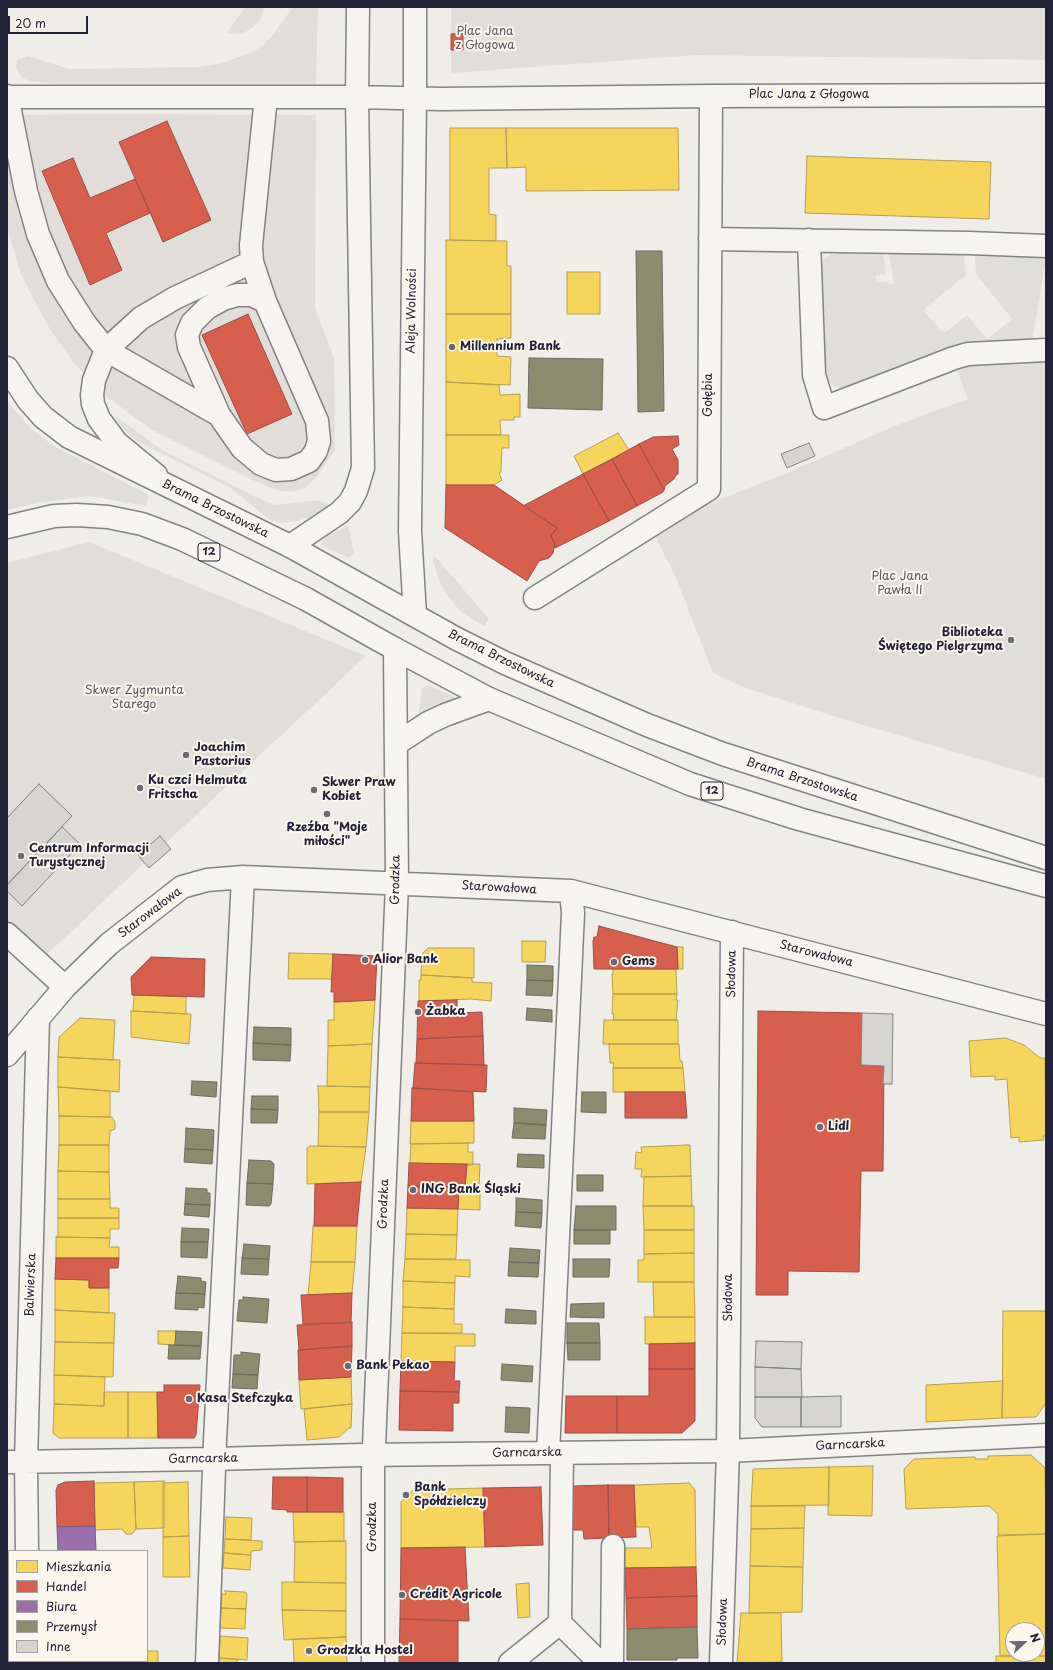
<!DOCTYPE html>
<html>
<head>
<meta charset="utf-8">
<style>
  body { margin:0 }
  #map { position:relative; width:1053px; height:1670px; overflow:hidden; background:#efede8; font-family:"Playpen Sans",sans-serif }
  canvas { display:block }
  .frame { position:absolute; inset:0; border:8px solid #22223b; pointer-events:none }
  .legend { position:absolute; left:8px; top:1550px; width:140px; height:112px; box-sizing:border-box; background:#fbf7ec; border:1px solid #a4a2a5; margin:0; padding:5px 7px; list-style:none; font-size:12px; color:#22223b }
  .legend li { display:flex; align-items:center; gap:8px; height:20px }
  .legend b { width:20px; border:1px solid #a4a2a5 }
  .north { position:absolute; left:1005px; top:1622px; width:40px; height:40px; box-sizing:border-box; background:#fbf7ec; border:1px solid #a4a2a5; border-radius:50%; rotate:68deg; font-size:11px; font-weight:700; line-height:16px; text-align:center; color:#22223b }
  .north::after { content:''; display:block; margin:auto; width:14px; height:18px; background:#6a6978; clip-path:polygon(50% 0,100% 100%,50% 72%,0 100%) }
  .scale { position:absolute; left:8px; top:16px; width:80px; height:18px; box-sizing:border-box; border:2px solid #22223b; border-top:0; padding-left:5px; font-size:12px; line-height:14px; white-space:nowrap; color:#22223b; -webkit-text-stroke:3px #fbf7ec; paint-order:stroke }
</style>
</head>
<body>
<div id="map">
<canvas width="1053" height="1670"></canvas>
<div class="frame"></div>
<ul class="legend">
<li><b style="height:11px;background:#f6d55c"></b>Mieszkania</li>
<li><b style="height:11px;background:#d6604d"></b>Handel</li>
<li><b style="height:11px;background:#9970ab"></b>Biura</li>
<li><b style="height:11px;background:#8c8c6e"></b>Przemysł</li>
<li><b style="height:11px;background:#d6d4d1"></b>Inne</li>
</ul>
<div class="north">N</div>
<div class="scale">20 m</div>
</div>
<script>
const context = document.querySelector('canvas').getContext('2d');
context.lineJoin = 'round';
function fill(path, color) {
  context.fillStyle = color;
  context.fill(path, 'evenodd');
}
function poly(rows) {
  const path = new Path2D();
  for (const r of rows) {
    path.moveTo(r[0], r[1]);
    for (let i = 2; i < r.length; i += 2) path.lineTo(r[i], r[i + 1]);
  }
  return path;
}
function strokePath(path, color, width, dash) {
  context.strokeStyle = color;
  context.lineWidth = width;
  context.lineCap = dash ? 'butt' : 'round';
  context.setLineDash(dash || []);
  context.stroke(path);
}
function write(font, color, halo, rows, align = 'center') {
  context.font = font + ' "Playpen Sans",sans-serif';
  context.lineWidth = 4;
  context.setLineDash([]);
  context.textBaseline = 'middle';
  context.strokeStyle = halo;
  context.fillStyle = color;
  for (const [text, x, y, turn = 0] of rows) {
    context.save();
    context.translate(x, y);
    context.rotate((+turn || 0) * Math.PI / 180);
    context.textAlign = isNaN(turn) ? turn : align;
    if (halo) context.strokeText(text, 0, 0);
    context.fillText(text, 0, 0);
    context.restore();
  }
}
const built = poly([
  [101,114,316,115,315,308,334,358,335,450,318,475,305,488,292,492,280,491,261,484,152,430,102,393,73,362,51,331,35,302,20,272,7,227,7,115]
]);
const green = poly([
  [245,7,263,7,263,12,260,20,253,27,244,33,235,34,227,33],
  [293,7,318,7,316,84,60,84,29,81,21,77,16,67,17,60,28,56,69,69,199,67,219,64,250,53,264,45,274,33],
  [451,7,1046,7,1046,60,697,55,451,73],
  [837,253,883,254,886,274,875,276,877,283,888,282,890,285,894,282,889,254,964,255,966,275,923,310,941,331,946,332,967,315,987,339,1012,319,976,274,975,255,1046,257,1032,342,844,389,834,386,825,378,816,279,818,266,822,261,832,254],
  [1046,360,1046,779,830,715,743,687,713,673,674,573,655,536,708,504,787,473,892,427,968,399,957,371,958,364],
  [7,402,31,429,54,446,149,495,146,506,90,496,42,502,7,510],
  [114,415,162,450,265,501,276,505,309,501,320,501,328,503,328,506,324,510,315,515,297,521,286,523,272,521,230,488,138,442,122,428],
  [348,525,354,553,349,558,320,545,326,537],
  [89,542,366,656,44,957,7,923,7,563],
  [435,556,489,619,484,626,460,611,449,597,439,581,433,560],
  [429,685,453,696,457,703,418,718,422,688]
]);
const homes = poly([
  [450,128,506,128,507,168,489,168,489,214,496,215,496,241,450,240,450,128],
  [506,128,678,128,679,190,526,191,526,167,507,168,506,128],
  [807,156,991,162,989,219,805,213,807,156],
  [446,240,507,241,507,266,511,266,511,314,446,314,446,240],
  [567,272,600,272,600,314,567,314,567,272],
  [446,314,511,314,511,338,497,339,497,356,511,357,510,385,446,382,446,314],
  [446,382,499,385,500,395,520,394,520,417,514,417,514,420,500,420,501,435,446,435,446,382],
  [618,433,629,450,583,474,574,456,618,433],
  [446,435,509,435,509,448,502,448,501,472,499,473,502,480,494,485,446,485,446,435],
  [522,941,546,941,545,962,522,962,522,941],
  [677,947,683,947,683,969,678,969,677,947],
  [428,948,474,948,474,978,421,975,422,954,428,948],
  [289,953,333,954,332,979,288,979,289,953],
  [613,969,676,969,677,994,613,994,612,974,613,974,613,969],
  [421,975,472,978,472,982,492,983,491,1001,471,999,419,1001,419,980,421,980,421,975],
  [613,994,677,994,676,1000,678,1000,676,1020,613,1020,614,1014,612,1014,613,994],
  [134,995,186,997,186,1014,133,1011,134,995],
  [375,1000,372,1044,328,1046,328,1020,334,1020,334,1002,375,1000],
  [131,1011,191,1014,189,1044,131,1037,131,1011],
  [80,1018,115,1020,113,1060,58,1057,59,1037,80,1018],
  [604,1020,678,1020,678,1044,603,1044,604,1020],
  [1006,1038,1024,1045,1040,1058,1045,1058,1046,1136,1043,1136,1044,1140,1019,1142,1019,1137,1011,1138,1007,1079,995,1080,995,1076,971,1077,969,1041,1006,1038],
  [372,1044,370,1087,327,1086,328,1046,372,1044],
  [609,1044,679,1044,680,1061,682,1061,683,1068,613,1068,614,1063,610,1063,609,1044],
  [58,1057,120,1060,119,1092,58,1087,58,1057],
  [613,1068,683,1068,685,1092,613,1092,613,1068],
  [318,1086,370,1087,369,1112,319,1112,318,1086],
  [58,1087,110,1091,110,1117,59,1116,58,1087],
  [319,1112,369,1112,366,1147,318,1146,319,1112],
  [59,1116,112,1117,115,1122,115,1129,110,1131,109,1145,59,1145,59,1116],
  [411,1121,474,1121,474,1143,410,1144,411,1121],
  [468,1143,468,1152,473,1152,473,1165,410,1163,411,1144,468,1143],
  [59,1145,109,1145,109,1172,58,1171,59,1145],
  [687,1145,690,1145,691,1176,641,1177,642,1169,635,1169,636,1152,642,1153,641,1147,687,1145],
  [310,1146,366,1147,361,1182,307,1184,307,1148,310,1146],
  [467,1164,480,1164,479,1188,465,1187,467,1164],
  [58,1171,109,1172,110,1199,58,1199,58,1171],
  [691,1176,692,1206,643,1206,644,1177,691,1176],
  [459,1187,480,1188,480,1210,458,1209,459,1187],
  [58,1199,110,1199,110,1208,119,1208,119,1218,58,1218,58,1199],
  [643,1206,694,1206,694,1230,644,1230,643,1206],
  [407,1208,458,1209,457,1235,406,1234,407,1208],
  [58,1218,119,1218,119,1229,110,1229,110,1238,56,1237,58,1236,58,1218],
  [313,1226,357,1226,355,1262,311,1262,313,1226],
  [644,1230,694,1230,694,1253,644,1254,644,1230],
  [406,1234,457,1235,456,1259,405,1259,406,1234],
  [56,1237,110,1238,109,1247,119,1247,119,1258,56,1258,56,1237],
  [694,1253,694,1282,638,1282,638,1260,644,1260,644,1254,694,1253],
  [405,1259,470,1260,470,1277,455,1276,455,1283,403,1281,405,1259],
  [311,1262,355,1262,352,1293,308,1295,311,1262],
  [55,1279,89,1280,89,1288,109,1288,109,1313,55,1310,55,1279],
  [403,1281,455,1283,454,1309,403,1307,403,1281],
  [653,1282,694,1282,695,1317,654,1317,653,1282],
  [403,1307,454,1309,454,1324,462,1324,462,1333,402,1333,403,1307],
  [55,1310,115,1313,114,1343,55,1342,55,1310],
  [1003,1311,1046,1311,1046,1403,1036,1417,1002,1418,1003,1311],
  [645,1317,695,1317,695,1343,645,1344,645,1317],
  [158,1331,176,1331,175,1345,158,1344,158,1331],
  [402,1333,475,1334,475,1346,455,1346,455,1362,401,1361,402,1333],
  [55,1342,114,1343,113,1377,54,1375,55,1342],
  [54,1375,105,1377,104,1406,54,1404,54,1375],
  [351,1377,352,1404,301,1409,299,1380,351,1377],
  [1003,1381,1002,1418,926,1422,926,1385,1003,1381],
  [104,1392,128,1392,128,1438,59,1438,53,1433,54,1404,104,1406,104,1392],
  [128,1392,157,1392,158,1438,128,1438,128,1392],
  [352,1404,351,1428,349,1428,339,1437,307,1440,304,1409,352,1404],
  [1031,1455,1045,1468,1046,1534,998,1535,998,1514,989,1506,906,1509,904,1469,914,1459,975,1457,975,1459,988,1459,988,1456,1031,1455],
  [873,1466,872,1516,828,1515,829,1467,873,1466],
  [829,1467,829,1505,751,1506,753,1469,829,1467],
  [164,1481,164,1528,136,1529,134,1482,164,1481],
  [134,1482,136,1529,132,1534,126,1534,122,1529,95,1530,94,1483,134,1482],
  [188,1482,189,1536,163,1537,163,1483,188,1482],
  [689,1483,695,1490,696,1567,625,1568,625,1548,652,1548,649,1527,636,1527,634,1485,689,1483],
  [483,1488,485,1547,401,1548,401,1502,413,1490,483,1488],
  [751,1506,805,1506,804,1528,751,1529,751,1506],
  [293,1512,344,1512,344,1541,294,1542,293,1512],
  [226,1517,252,1518,251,1540,225,1539,226,1517],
  [804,1528,803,1567,750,1566,751,1529,804,1528],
  [1046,1534,1046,1656,1000,1656,997,1536,1046,1534],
  [1013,1630,1037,1630,1037,1654,1013,1654,1013,1630],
  [189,1536,190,1577,163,1577,163,1537,189,1536],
  [225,1539,262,1541,262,1550,251,1551,251,1555,224,1553,225,1539],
  [346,1541,346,1583,294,1582,295,1542,346,1541],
  [224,1553,251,1555,250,1570,223,1568,224,1553],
  [750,1566,803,1567,802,1612,749,1613,750,1566],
  [282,1582,346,1583,346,1611,282,1610,282,1582],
  [529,1583,530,1617,518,1618,516,1584,529,1583],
  [225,1591,245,1592,247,1594,246,1609,221,1608,222,1594,226,1594,225,1591],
  [221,1608,246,1609,245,1629,220,1628,221,1608],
  [282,1610,346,1611,346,1637,284,1640,282,1610],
  [741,1613,781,1613,782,1662,737,1663,741,1613],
  [220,1636,248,1638,247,1660,219,1658,220,1636],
  [346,1637,347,1663,294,1663,293,1639,346,1637],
  [147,1651,158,1651,158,1663,146,1663,147,1651],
  [996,1656,1046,1656,1046,1663,996,1663,996,1656],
  [219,1658,237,1659,237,1663,219,1663,219,1658],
  [121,1661,134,1661,134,1663,121,1663,121,1661]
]);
const shops = poly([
  [463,33,463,50,451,50,451,34,463,33],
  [167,121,211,220,163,242,119,142,167,121],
  [73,158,90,198,135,179,150,213,106,233,122,270,90,285,42,171,73,158],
  [248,314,292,414,247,434,202,335,248,314],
  [678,436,679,445,672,449,678,460,678,474,676,475,674,479,665,486,664,490,639,444,653,437,678,436],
  [639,444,664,490,663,492,637,506,612,459,639,444],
  [612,459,637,506,609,521,583,474,612,459],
  [583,474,609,521,555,548,555,544,551,536,557,528,523,506,583,474],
  [446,485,494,485,557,528,551,536,555,544,553,553,549,558,539,561,527,581,445,528,446,485],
  [599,926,677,947,678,969,594,969,593,941,594,937,597,937,599,926],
  [333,954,377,956,375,1000,334,1002,334,992,331,992,333,954],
  [151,957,205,959,204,997,132,995,131,977,151,957],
  [457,1000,457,1013,482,1012,483,1036,417,1039,418,1001,457,1000],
  [758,1011,862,1013,861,1065,884,1066,883,1171,861,1171,859,1272,788,1271,788,1295,756,1295,758,1011],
  [483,1036,484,1065,416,1063,417,1039,483,1036],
  [415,1063,487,1065,486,1092,413,1088,415,1063],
  [412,1088,473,1092,474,1121,411,1121,412,1088],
  [625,1092,685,1092,687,1118,625,1118,625,1092],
  [409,1163,467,1164,465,1187,408,1186,409,1163],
  [361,1182,357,1226,314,1226,315,1184,361,1182],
  [408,1186,459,1187,458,1209,407,1208,408,1186],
  [56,1258,119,1258,118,1268,109,1268,109,1288,89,1288,89,1280,55,1279,56,1258],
  [352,1293,351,1323,303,1324,301,1295,352,1293],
  [352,1322,352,1346,299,1350,297,1325,352,1322],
  [695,1343,695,1369,649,1369,649,1344,695,1343],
  [352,1346,351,1377,299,1380,298,1350,352,1346],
  [401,1361,455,1362,454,1381,460,1381,459,1392,400,1391,401,1361],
  [649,1369,695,1369,695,1421,682,1433,617,1433,617,1396,649,1396,649,1369],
  [164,1385,200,1385,196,1435,194,1438,158,1438,157,1392,164,1392,164,1385],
  [400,1391,459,1392,459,1403,453,1403,453,1431,399,1430,400,1391],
  [566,1396,617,1396,617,1433,565,1433,566,1396],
  [273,1477,307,1477,307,1512,287,1512,287,1510,272,1509,273,1477],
  [307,1477,343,1478,343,1512,307,1512,307,1477],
  [94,1481,95,1526,57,1527,56,1490,58,1485,65,1482,94,1481],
  [608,1485,609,1538,584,1539,583,1530,573,1530,572,1486,608,1485],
  [608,1485,634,1485,636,1537,609,1538,608,1485],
  [541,1487,543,1545,485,1547,483,1488,541,1487],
  [465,1547,469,1621,400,1619,401,1548,465,1547],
  [696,1567,697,1596,626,1598,625,1568,696,1567],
  [697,1596,697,1627,627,1629,626,1598,697,1596],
  [400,1619,458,1621,458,1663,399,1663,400,1619],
  [48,1661,121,1661,121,1663,48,1663,48,1661]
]);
const offices = poly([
  [95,1526,96,1551,58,1551,57,1527,95,1526]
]);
const industry = poly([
  [636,251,662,251,664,411,638,412,636,251],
  [529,358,603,359,602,410,528,408,529,358],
  [527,965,553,966,553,981,527,980,527,965],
  [527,980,553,981,552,996,526,995,527,980],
  [527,1008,552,1010,552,1022,526,1020,527,1008],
  [254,1027,291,1028,291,1045,253,1043,254,1027],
  [253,1043,291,1045,290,1061,253,1060,253,1043],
  [192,1081,217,1082,216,1097,191,1095,192,1081],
  [582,1092,606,1092,606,1113,581,1112,582,1092],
  [252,1096,278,1096,278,1110,251,1109,252,1096],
  [514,1108,547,1110,546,1125,514,1123,514,1108],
  [251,1109,278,1110,277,1123,251,1123,251,1109],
  [514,1123,546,1125,545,1139,512,1138,514,1123],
  [186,1128,214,1130,213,1150,185,1149,186,1128],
  [185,1149,213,1150,212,1164,184,1162,185,1149],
  [518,1154,544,1155,544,1168,517,1167,518,1154],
  [249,1160,271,1161,274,1164,273,1184,247,1183,249,1160],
  [577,1175,603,1175,603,1191,577,1191,577,1175],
  [247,1183,273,1184,271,1204,269,1206,246,1205,247,1183],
  [186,1188,207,1189,207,1193,210,1193,210,1205,185,1204,186,1188],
  [516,1198,542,1200,542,1213,516,1212,516,1198],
  [185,1204,210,1205,209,1217,184,1215,185,1204],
  [576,1206,616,1206,616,1230,574,1230,576,1206],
  [516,1212,542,1213,541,1228,515,1226,516,1212],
  [182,1228,209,1229,208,1242,181,1242,182,1228],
  [574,1230,610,1230,610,1244,574,1244,574,1230],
  [181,1242,208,1242,207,1258,181,1257,181,1242],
  [244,1244,270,1246,269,1259,242,1258,244,1244],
  [510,1248,540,1250,539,1263,509,1262,510,1248],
  [242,1258,269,1259,268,1275,241,1274,242,1258],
  [573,1259,610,1259,609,1277,573,1277,573,1259],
  [509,1262,539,1263,538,1277,508,1276,509,1262],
  [178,1276,201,1278,201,1281,206,1282,205,1294,176,1293,178,1276],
  [176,1293,205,1294,204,1308,198,1307,198,1310,175,1309,176,1293],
  [243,1297,269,1299,267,1323,237,1321,239,1300,243,1300,243,1297],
  [604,1303,604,1318,570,1317,571,1304,604,1303],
  [506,1309,536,1311,536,1324,505,1323,506,1309],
  [567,1323,599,1323,600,1343,567,1343,567,1323],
  [176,1331,202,1332,201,1346,175,1345,176,1331],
  [567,1343,600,1343,600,1360,568,1360,567,1343],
  [169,1345,201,1346,200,1359,168,1359,169,1345],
  [241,1352,260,1354,258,1375,233,1374,234,1355,241,1355,241,1352],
  [502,1364,533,1366,532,1382,501,1380,502,1364],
  [233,1374,258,1375,257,1389,232,1388,233,1374],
  [506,1407,530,1408,529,1433,505,1432,506,1407],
  [697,1627,698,1658,677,1658,677,1660,627,1660,627,1629,697,1627]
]);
const building = poly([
  [809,443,815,456,787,468,781,454,809,443],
  [39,784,72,816,7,885,7,818,39,784],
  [62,827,80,844,22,906,7,891,7,885,62,827],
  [160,836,171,849,149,868,138,855,160,836],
  [862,1013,893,1014,892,1084,883,1084,884,1066,861,1065,862,1013],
  [756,1341,802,1342,801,1369,755,1367,756,1341],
  [755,1367,801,1369,802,1397,755,1397,755,1367],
  [841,1396,841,1427,801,1427,801,1397,841,1396],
  [755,1397,801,1397,801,1427,762,1427,755,1418,755,1397]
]);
const minor = poly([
  [415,7,415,99,410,531,415,615],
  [7,96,26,191,38,234,58,281,84,322,106,350,219,415],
  [7,97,357,97,441,99,711,96,1046,95],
  [710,239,969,243,1046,246],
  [809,240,814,375,824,408,954,358,968,354,1046,350],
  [252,262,265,301,317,421,319,441,316,451,309,461,291,469,276,470,261,464,242,448,219,415,189,347,187,335,192,323,207,308,223,299,237,295,251,295,265,301],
  [156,475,117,443,99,419,93,404,92,395,94,380,106,350,141,318,175,298,252,262,251,245,266,97],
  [290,546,339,513,350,502,356,491,363,468,357,97,358,7],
  [535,598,709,489,711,96],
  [396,744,428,723,445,715,489,699],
  [7,934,65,987],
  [7,1055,65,987,109,944,164,901,182,887,207,880,243,877,571,891,1046,1014],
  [548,1453,573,913,571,891],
  [7,1462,214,1459,360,1455,728,1451,1046,1435],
  [27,1551,26,1462,38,1018],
  [560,1623,562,1453],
  [27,1661,27,1663],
  [207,1663,215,1441,243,877],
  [373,1663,373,1471,397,883,395,649],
  [510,1663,560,1623,600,1663],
  [612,1663,613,1546],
  [721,1663,728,1451,732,932]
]);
const major = poly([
  [7,368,28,400,43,417,69,437,290,546,457,639,505,663,647,725,723,754,1046,858],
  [7,527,54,516,77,515,108,517,142,524,182,539,306,599,395,649,489,699,690,784,799,819,1046,886]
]);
const markers = [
  [452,347,4,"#6a6978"],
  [1011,640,4,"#6a6978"],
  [186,755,4,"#6a6978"],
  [140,788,4,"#6a6978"],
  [314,790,4,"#6a6978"],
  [327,814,4,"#6a6978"],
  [21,856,4,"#6a6978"],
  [365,960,4,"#6a6978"],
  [614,962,4,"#6a6978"],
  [418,1012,4,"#6a6978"],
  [820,1127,4,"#6a6978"],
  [413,1190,4,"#6a6978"],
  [348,1366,4,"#6a6978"],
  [189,1399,4,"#6a6978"],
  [406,1495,4,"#6a6978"],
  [402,1595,4,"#6a6978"],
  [309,1651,4,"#6a6978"]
];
const shields = [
  [209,552,22],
  [712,791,22]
];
const shieldNames = [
  ["12",209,552],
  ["12",712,791]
];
const parkNames = [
  ["Plac Jana",485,32],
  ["z Głogowa",485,46],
  ["Plac Jana",900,577],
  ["Pawła II",900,591],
  ["Skwer Zygmunta",134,691],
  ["Starego",134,705]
];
const streetNames = [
  ["Plac Jana z Głogowa",809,95],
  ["Aleja Wolności",412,311,-89],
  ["Gołębia",709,395,-90],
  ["Brama Brzostowska",215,509,26],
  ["Brama Brzostowska",501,659,26],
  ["Brama Brzostowska",802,780,18],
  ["Grodzka",396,880,-89],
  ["Starowałowa",499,888,3],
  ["Starowałowa",150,913,-37],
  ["Starowałowa",816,954,14],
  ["Słodowa",732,974,-89],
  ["Grodzka",384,1204,-88],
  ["Balwierska",31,1285,-88],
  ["Słodowa",729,1298,-90],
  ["Garncarska",850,1445,-3],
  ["Garncarska",527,1453,-1],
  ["Garncarska",203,1459,-1],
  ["Grodzka",373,1527,-90],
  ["Słodowa",723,1622,-88]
];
const poiNames = [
  ["Millennium Bank",460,347],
  ["Biblioteka",1003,633,"right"],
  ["Świętego Pielgrzyma",1003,647,"right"],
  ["Joachim",194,748],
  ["Pastorius",194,762],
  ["Ku czci Helmuta",148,781],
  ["Fritscha",148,795],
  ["Skwer Praw",322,783],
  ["Kobiet",322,797],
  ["Rzeźba \"Moje",327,828,"center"],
  ["miłości\"",327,842,"center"],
  ["Centrum Informacji",29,849],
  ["Turystycznej",29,863],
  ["Alior Bank",373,960],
  ["Gems",622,962],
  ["Żabka",426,1012],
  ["Lidl",828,1127],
  ["ING Bank Śląski",421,1190],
  ["Bank Pekao",356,1366],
  ["Kasa Stefczyka",197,1399],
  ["Bank",414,1488],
  ["Spółdzielczy",414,1502],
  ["Crédit Agricole",410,1595],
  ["Grodzka Hostel",317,1651]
];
fill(built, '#e1ded9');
fill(green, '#e0ded9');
fill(homes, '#f6d55c');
strokePath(homes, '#b69f52', 1);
fill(shops, '#d6604d');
strokePath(shops, '#a04d48', 1);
fill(offices, '#9970ab');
strokePath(offices, '#755989', 1);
fill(industry, '#8c8c6e');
strokePath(industry, '#6c6c5f', 1);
fill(building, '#d6d4d1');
strokePath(building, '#838284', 1);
strokePath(minor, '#838284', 25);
strokePath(major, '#838284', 25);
strokePath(minor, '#f5f4f0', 22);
strokePath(major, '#f5f4f0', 22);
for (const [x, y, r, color] of markers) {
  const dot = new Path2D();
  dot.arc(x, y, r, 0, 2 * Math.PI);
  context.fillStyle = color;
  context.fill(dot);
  strokePath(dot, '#fbf7ec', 1.5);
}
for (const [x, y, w] of shields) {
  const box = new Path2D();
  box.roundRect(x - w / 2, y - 9, w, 18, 3);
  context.fillStyle = '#fbf7ec';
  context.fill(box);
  strokePath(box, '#22223b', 1);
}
write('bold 11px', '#22223b', null, shieldNames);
write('12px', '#575766', '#fbf7ec', parkNames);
write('12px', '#22223b', '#fbf7ec', streetNames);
write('bold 12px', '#22223b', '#fbf7ec', poiNames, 'left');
</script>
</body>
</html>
